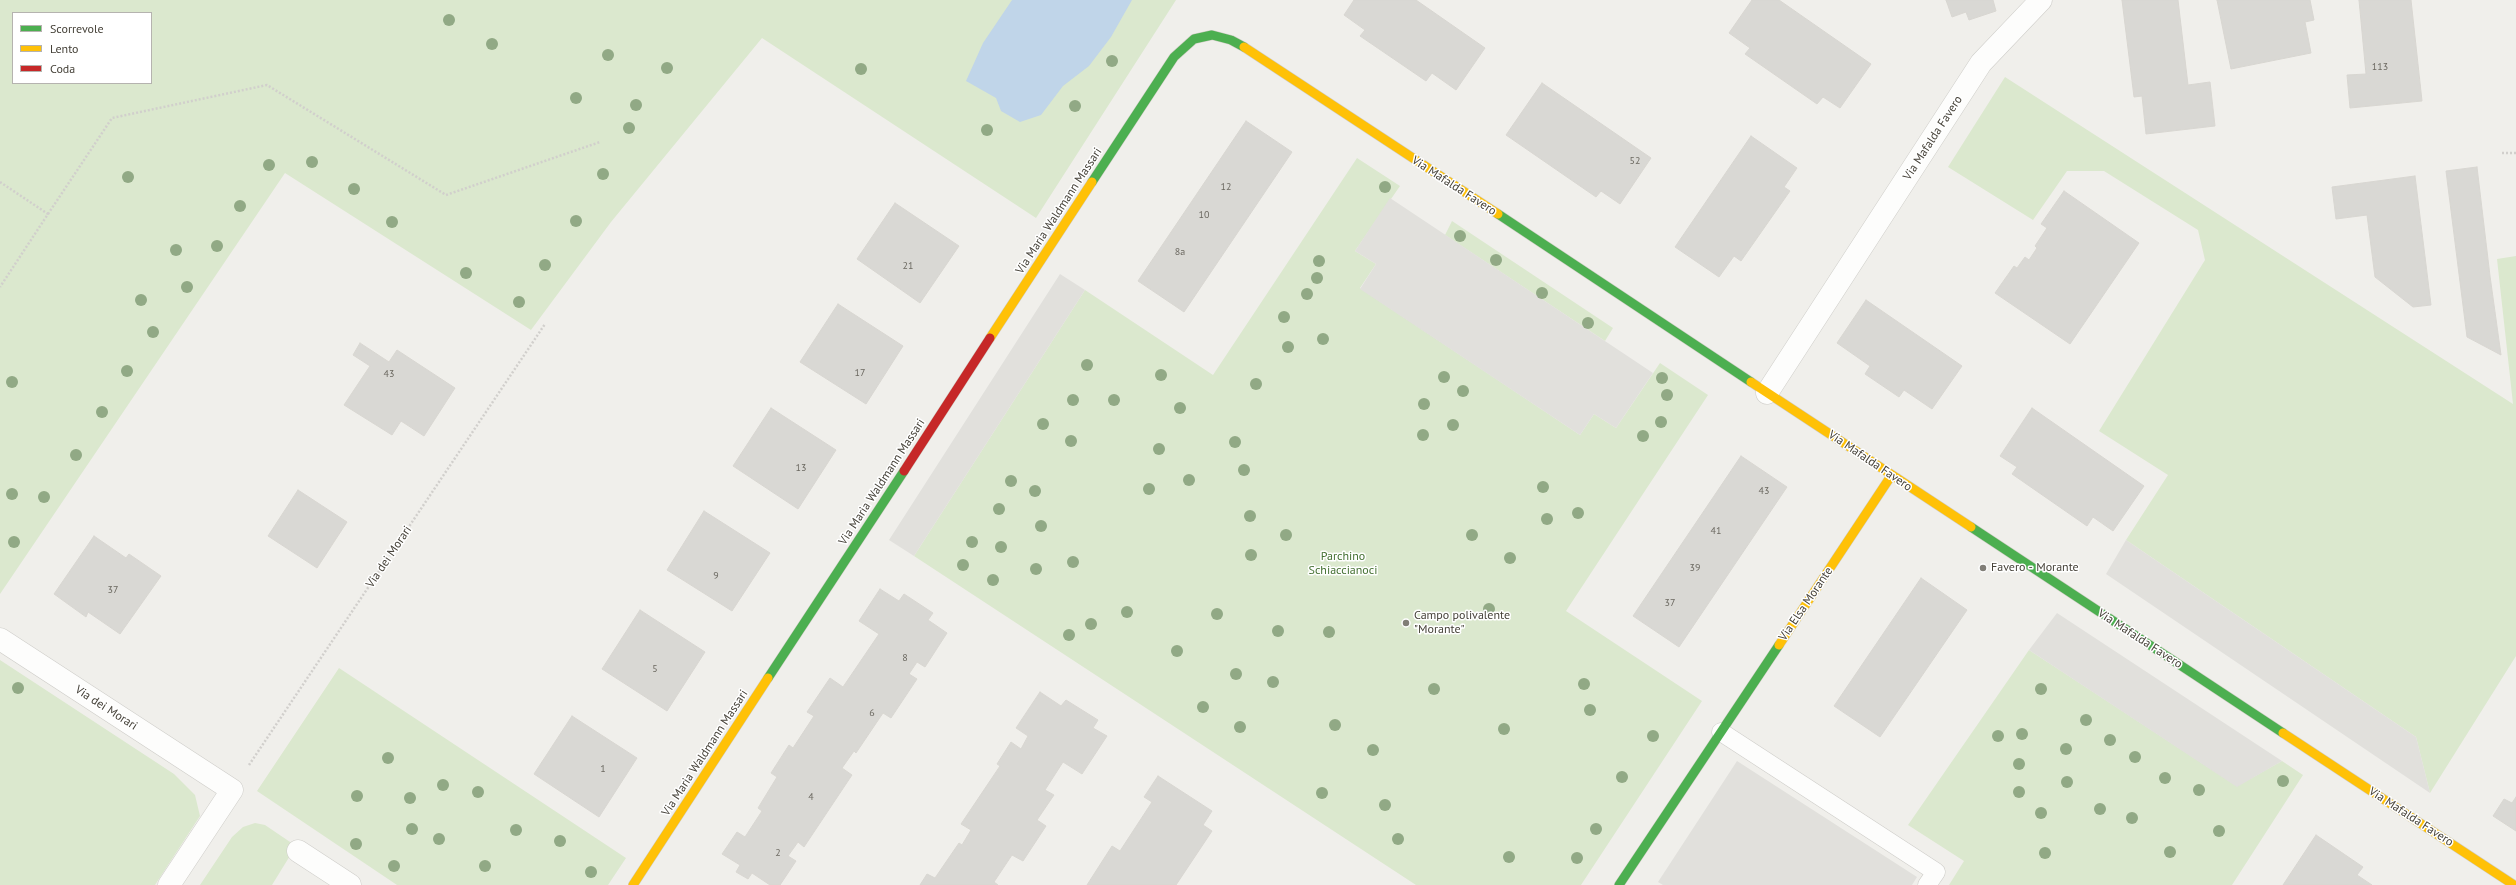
<!DOCTYPE html>
<html>
<head>
<meta charset="utf-8">
<style>
  body { margin:0 }
  #map { position:relative; width:2516px; height:885px; overflow:hidden; background:#f0efeb; font-family:"PT Sans",sans-serif }
  canvas { display:block }
  .legend { position:absolute; left:12px; top:12px; width:140px; height:72px; box-sizing:border-box; background:#fff; border:1px solid #b5b3af; margin:0; padding:5px 7px; list-style:none; font-size:12px; color:#454138 }
  .legend li { display:flex; align-items:center; gap:8px; height:20px }
  .legend b { width:20px; border:1px solid #b5b3af }
</style>
</head>
<body>
<div id="map">
<canvas width="2516" height="885"></canvas>
<ul class="legend">
<li><b style="height:5px;background:#4caf50"></b>Scorrevole</li>
<li><b style="height:5px;background:#ffc107"></b>Lento</li>
<li><b style="height:5px;background:#c62828"></b>Coda</li>
</ul>
</div>
<script>
const context = document.querySelector('canvas').getContext('2d');
context.lineJoin = 'round';
function fill(path, color) {
  context.fillStyle = color;
  context.fill(path, 'evenodd');
}
function poly(rows) {
  const path = new Path2D();
  for (const r of rows) {
    path.moveTo(r[0], r[1]);
    for (let i = 2; i < r.length; i += 2) path.lineTo(r[i], r[i + 1]);
  }
  return path;
}
function strokePath(path, color, width, dash) {
  context.strokeStyle = color;
  context.lineWidth = width;
  context.lineCap = dash ? 'butt' : 'round';
  context.setLineDash(dash || []);
  context.stroke(path);
}
function write(font, color, halo, rows, align = 'center') {
  context.font = font + ' "PT Sans",sans-serif';
  context.lineWidth = 3;
  context.setLineDash([]);
  context.textBaseline = 'middle';
  context.strokeStyle = halo;
  context.fillStyle = color;
  for (const [text, x, y, turn = 0] of rows) {
    context.save();
    context.translate(x, y);
    context.rotate((+turn || 0) * Math.PI / 180);
    context.textAlign = isNaN(turn) ? turn : align;
    if (halo) context.strokeText(text, 0, 0);
    context.fillText(text, 0, 0);
    context.restore();
  }
}
const green = poly([
  [0,0,1176,0,1036,218,762,38,611,222,531,330,285,173,0,594],
  [13,13,151,13,151,83,13,83],
  [2005,77,2513,404,2497,259,2516,256,2516,656,2430,793,2416,737,2126,540,2168,475,2099,431,2205,260,2198,230,2104,171,2067,171,2033,220,1948,167],
  [1357,158,1400,186,1355,251,1376,264,1360,288,1580,435,1594,414,1616,428,1660,363,1708,395,1566,611,1702,701,1581,885,1416,885,914,556,1085,290,1213,375],
  [1452,221,1613,328,1605,341,1445,235],
  [2029,650,2237,786,2282,761,2303,775,2232,885,1949,885,1964,861,1908,825],
  [0,660,174,774,195,795,200,816,155,885,0,885],
  [339,668,626,858,608,885,397,885,257,791],
  [255,823,265,825,296,846,272,885,200,885,232,837,243,827]
]);
const parking = poly([
  [1390,198,1653,373,1616,428,1594,414,1580,435,1360,289,1376,264,1355,251],
  [1060,274,1085,290,914,556,889,540],
  [2126,540,2416,737,2430,793,2106,574],
  [2057,613,2282,761,2237,787,2029,650],
  [1737,761,1917,877,1912,885,1663,885,1658,882]
]);
const water = poly([
  [1012,0,1132,0,1111,37,1089,66,1063,86,1041,115,1020,122,1001,111,996,98,966,81,983,43]
]);
const building = poly([
  [1354,0,1416,0,1485,48,1456,90,1432,73,1426,81,1360,36,1365,30,1344,15,1354,0],
  [1752,0,1779,0,1871,64,1840,108,1823,97,1817,104,1745,54,1750,48,1729,33,1752,0],
  [1946,0,1993,0,1996,11,1969,20,1966,12,1952,17,1946,0],
  [2122,0,2178,0,2188,85,2210,82,2215,126,2146,134,2142,96,2134,97,2122,0],
  [2217,0,2310,0,2314,20,2305,22,2311,53,2231,69,2217,0],
  [2359,0,2411,0,2422,101,2350,108,2347,75,2366,74,2359,0],
  [1542,83,1651,158,1620,204,1601,191,1596,197,1506,135,1542,83],
  [1246,121,1292,152,1184,312,1138,281,1246,121],
  [1751,136,1797,168,1784,187,1790,191,1741,261,1734,256,1719,277,1675,247,1751,136],
  [2477,167,2490,276,2501,355,2467,337,2460,282,2446,171,2477,167],
  [2415,176,2431,305,2413,307,2375,277,2367,215,2336,219,2332,187,2415,176],
  [2064,191,2139,243,2070,344,1995,293,2014,266,2017,268,2025,257,2029,260,2037,248,2035,246,2047,228,2041,224,2064,191],
  [895,203,959,246,920,303,857,259,895,203],
  [1866,300,1962,366,1932,409,1904,390,1899,397,1865,374,1870,366,1837,343,1866,300],
  [838,304,903,346,866,404,800,362,838,304],
  [360,343,389,362,397,350,455,388,424,436,401,421,392,435,344,405,370,366,353,355,360,343],
  [771,408,836,450,798,509,733,466,771,408],
  [2032,408,2144,486,2113,531,2093,517,2087,526,2012,474,2017,467,2000,456,2032,408],
  [1741,456,1787,487,1679,647,1633,616,1741,456],
  [298,490,347,522,317,568,268,536,298,490],
  [704,511,770,553,732,611,667,570,704,511],
  [94,536,126,558,129,554,161,576,120,634,88,612,86,617,54,594,94,536],
  [1921,578,1967,610,1880,737,1834,706,1921,578],
  [880,589,899,601,904,594,933,613,928,620,947,633,925,667,917,662,909,674,917,679,891,718,883,713,856,753,854,751,842,768,852,775,804,847,798,842,788,856,796,861,780,885,770,885,752,873,748,879,736,872,740,865,722,854,737,832,745,837,762,811,758,808,777,777,771,773,789,745,793,748,814,716,807,712,830,678,843,687,879,634,859,621,880,589],
  [640,610,705,652,667,711,602,669,640,610],
  [1040,692,1061,706,1066,700,1098,720,1093,728,1107,736,1082,774,1063,762,1045,790,1054,795,1037,820,1046,826,1023,861,1012,855,994,882,998,885,920,885,927,874,935,878,959,843,962,845,971,830,961,824,1000,766,997,764,1011,742,1021,749,1028,736,1016,728,1040,692],
  [572,716,637,758,599,817,534,774,572,716],
  [1158,776,1212,811,1203,825,1212,831,1176,885,1087,885,1112,846,1120,851,1152,802,1144,797,1158,776],
  [2516,797,2516,831,2493,816,2504,799,2512,803,2516,797],
  [2316,835,2363,867,2357,875,2372,885,2283,885,2316,835]
]);
const path = poly([
  [2502,153,2516,153],
  [0,182,48,214,0,287],
  [48,214,112,118,267,85,446,195,600,142],
  [249,765,545,324]
]);
const lane = poly([
  [1721,732,1936,872,1927,885]
]);
const street = poly([
  [1767,393,1981,63,2041,0],
  [0,639,232,790,169,885],
  [298,851,350,885]
]);
const fast = poly([
  [1092,182,1174,57,1194,39,1212,35,1231,40,1244,47],
  [1498,214,1751,382],
  [1971,527,2283,733],
  [768,678,904,471],
  [1619,885,1779,645]
]);
const slow = poly([
  [1244,47,1498,214],
  [990,338,1092,182],
  [1751,382,1971,527],
  [1779,645,1891,476],
  [2283,733,2514,885],
  [633,885,768,678]
]);
const jam = poly([
  [904,471,990,338]
]);
const trees = [
  [449,20],
  [492,44],
  [608,55],
  [1112,61],
  [667,68],
  [861,69],
  [576,98],
  [636,105],
  [1075,106],
  [629,128],
  [987,130],
  [312,162],
  [269,165],
  [603,174],
  [128,177],
  [1385,187],
  [354,189],
  [240,206],
  [576,221],
  [392,222],
  [1460,236],
  [217,246],
  [176,250],
  [1496,260],
  [1319,261],
  [545,265],
  [466,273],
  [1317,278],
  [187,287],
  [1542,293],
  [1307,294],
  [141,300],
  [519,302],
  [1284,317],
  [1588,323],
  [153,332],
  [1323,339],
  [1288,347],
  [1087,365],
  [127,371],
  [1161,375],
  [1444,377],
  [1662,378],
  [12,382],
  [1256,384],
  [1463,391],
  [1667,395],
  [1073,400],
  [1114,400],
  [1424,404],
  [1180,408],
  [102,412],
  [1661,422],
  [1043,424],
  [1453,425],
  [1423,435],
  [1643,436],
  [1071,441],
  [1235,442],
  [1159,449],
  [76,455],
  [1244,470],
  [1189,480],
  [1011,481],
  [1543,487],
  [1149,489],
  [1035,491],
  [12,494],
  [44,497],
  [999,509],
  [1578,513],
  [1250,516],
  [1547,519],
  [1041,526],
  [1286,535],
  [1472,535],
  [14,542],
  [972,542],
  [1001,547],
  [1251,555],
  [1510,558],
  [1073,562],
  [963,565],
  [1036,569],
  [993,580],
  [1489,609],
  [1127,612],
  [1217,614],
  [1091,624],
  [1278,631],
  [1329,632],
  [1069,635],
  [1177,651],
  [1236,674],
  [1273,682],
  [1584,684],
  [18,688],
  [1434,689],
  [2041,689],
  [1203,707],
  [1590,710],
  [2086,720],
  [1335,725],
  [1240,727],
  [1504,729],
  [2022,734],
  [1653,736],
  [1998,736],
  [2110,740],
  [2066,749],
  [1373,750],
  [2135,757],
  [388,758],
  [2019,764],
  [1622,777],
  [2165,778],
  [2283,781],
  [2067,782],
  [443,785],
  [2199,790],
  [478,792],
  [2019,792],
  [1322,793],
  [357,796],
  [410,798],
  [1385,805],
  [2100,809],
  [2041,813],
  [2132,818],
  [412,829],
  [1596,829],
  [516,830],
  [2219,831],
  [439,839],
  [1398,839],
  [560,841],
  [356,844],
  [2170,852],
  [2045,853],
  [1509,857],
  [1577,858],
  [394,866],
  [485,866],
  [591,872]
];
const markers = [
  [1983,568,4,"#817e77"],
  [1406,623,4,"#817e77"]
];
const numberNames = [
  ["113",2380,67],
  ["52",1635,161],
  ["12",1226,187],
  ["10",1204,215],
  ["8a",1180,252],
  ["21",908,266],
  ["17",860,373],
  ["43",389,374],
  ["13",801,468],
  ["43",1764,491],
  ["41",1716,531],
  ["39",1695,568],
  ["9",716,576],
  ["37",113,590],
  ["37",1670,603],
  ["8",905,658],
  ["5",655,669],
  ["6",872,713],
  ["1",603,769],
  ["4",811,797],
  ["2",778,853]
];
const streetNames = [
  ["Via Mafalda Favero",1933,138,-57],
  ["Via Mafalda Favero",1454,186,33],
  ["Via Maria Waldmann Massari",1059,211,-57],
  ["Via Mafalda Favero",1870,461,34],
  ["Via Maria Waldmann Massari",882,482,-57],
  ["Via dei Morari",389,557,-56],
  ["Via Elsa Morante",1806,604,-56],
  ["Via Mafalda Favero",2140,639,33],
  ["Via dei Morari",106,708,33],
  ["Via Maria Waldmann Massari",705,753,-57],
  ["Via Mafalda Favero",2411,817,33]
];
const parkNames = [
  ["Parchino",1343,557],
  ["Schiaccianoci",1343,571]
];
const poiNames = [
  ["Favero - Morante",1991,568],
  ["Campo polivalente",1414,616],
  ["\"Morante\"",1414,630]
];
fill(green, '#dbe8ce');
fill(parking, '#e1e0dc');
fill(water, '#c0d5e9');
fill(building, '#d9d8d4');
strokePath(building, '#d8d6d1', 1);
strokePath(lane, '#cecdc9', 19);
strokePath(street, '#cecdc9', 23);
strokePath(fast, '#ceccc3', 10);
strokePath(slow, '#ceccc3', 10);
strokePath(jam, '#ceccc3', 10);
strokePath(path, '#d1cfcc', 2.5, [2, 2]);
strokePath(lane, '#fdfdfc', 18);
strokePath(street, '#fdfdfc', 22);
strokePath(fast, '#4caf50', 9);
strokePath(slow, '#ffc107', 9);
strokePath(jam, '#c62828', 9);
context.fillStyle = '#91a985';
for (const [x, y] of trees) {
  context.beginPath();
  context.arc(x, y, 6, 0, 2 * Math.PI);
  context.fill();
}
for (const [x, y, r, color] of markers) {
  const dot = new Path2D();
  dot.arc(x, y, r, 0, 2 * Math.PI);
  context.fillStyle = color;
  context.fill(dot);
  strokePath(dot, '#fff', 1.5);
}
write('10px', '#6b6860', null, numberNames);
write('12px', '#454138', '#fff', streetNames);
write('12px', '#447032', '#fff', parkNames);
write('12px', '#454138', '#fff', poiNames, 'left');
</script>
</body>
</html>
